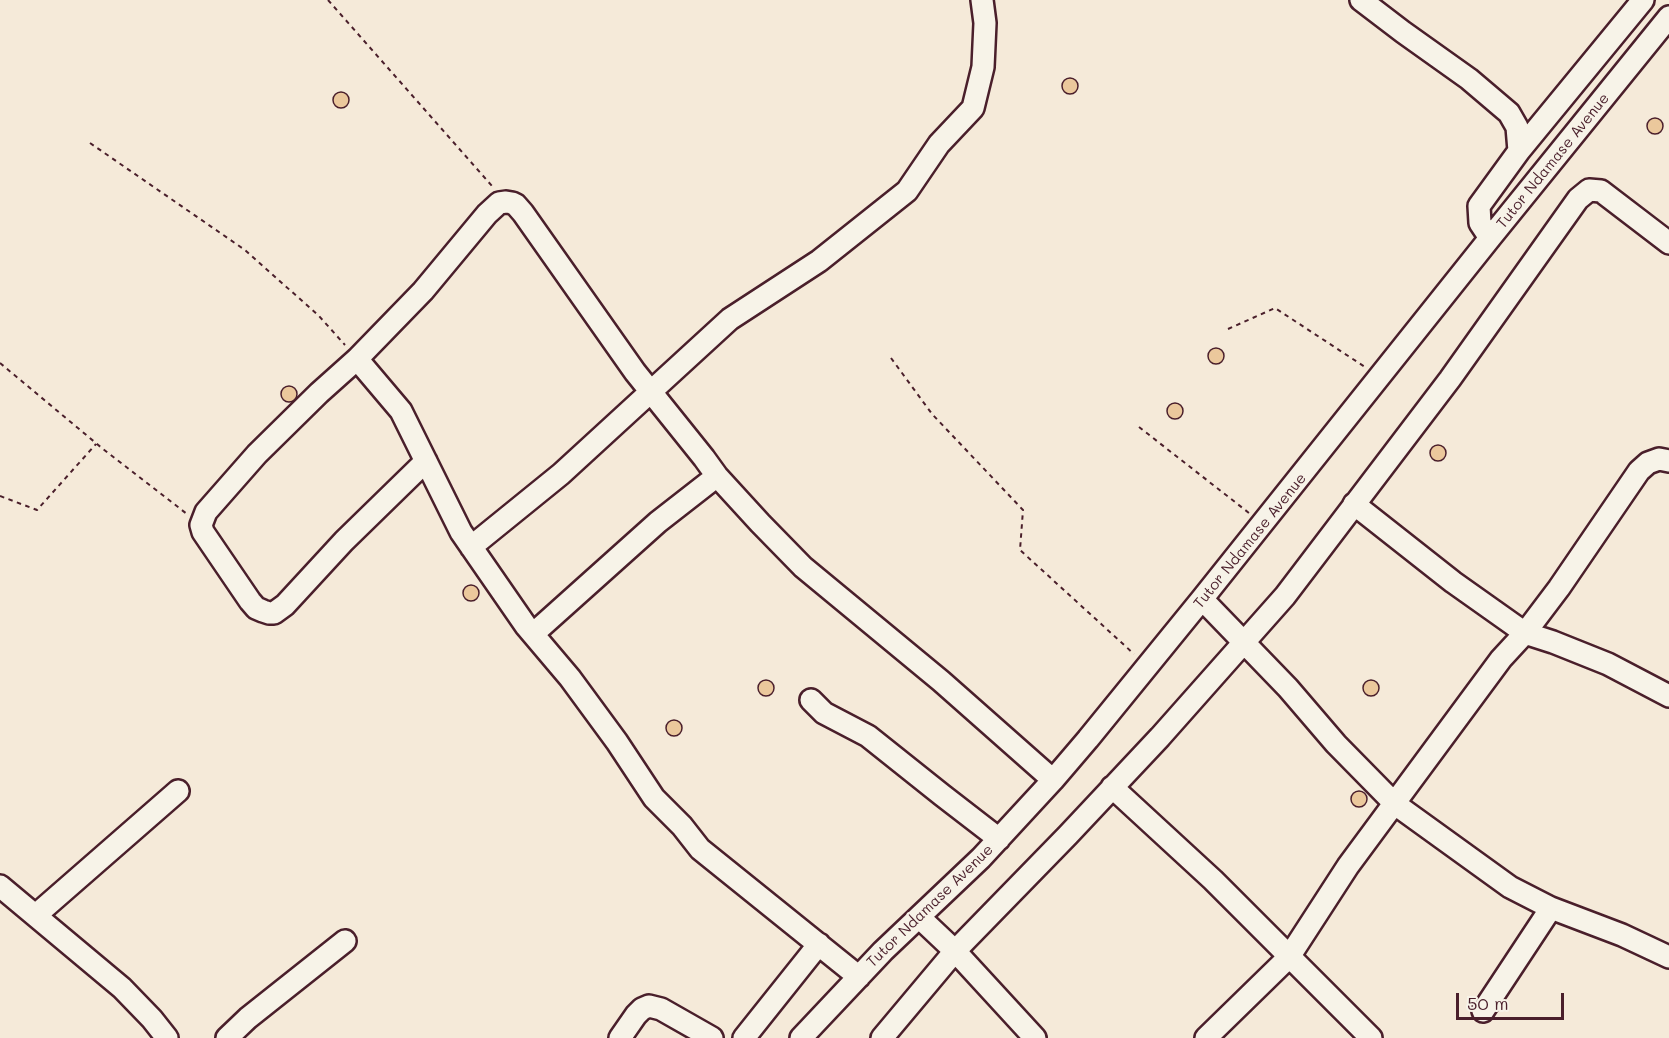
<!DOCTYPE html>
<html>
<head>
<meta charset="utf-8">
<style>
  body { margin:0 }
  #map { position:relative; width:1669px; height:1038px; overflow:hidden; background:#f5ead9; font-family:Mali,sans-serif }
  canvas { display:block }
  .scale { position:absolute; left:1456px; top:993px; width:108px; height:27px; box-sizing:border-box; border:3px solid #4a1f2b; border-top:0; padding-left:8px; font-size:18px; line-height:21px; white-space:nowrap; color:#4a1f2b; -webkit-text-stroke:4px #f7f3e8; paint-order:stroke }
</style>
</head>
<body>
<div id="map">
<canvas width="1669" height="1038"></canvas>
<div class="scale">50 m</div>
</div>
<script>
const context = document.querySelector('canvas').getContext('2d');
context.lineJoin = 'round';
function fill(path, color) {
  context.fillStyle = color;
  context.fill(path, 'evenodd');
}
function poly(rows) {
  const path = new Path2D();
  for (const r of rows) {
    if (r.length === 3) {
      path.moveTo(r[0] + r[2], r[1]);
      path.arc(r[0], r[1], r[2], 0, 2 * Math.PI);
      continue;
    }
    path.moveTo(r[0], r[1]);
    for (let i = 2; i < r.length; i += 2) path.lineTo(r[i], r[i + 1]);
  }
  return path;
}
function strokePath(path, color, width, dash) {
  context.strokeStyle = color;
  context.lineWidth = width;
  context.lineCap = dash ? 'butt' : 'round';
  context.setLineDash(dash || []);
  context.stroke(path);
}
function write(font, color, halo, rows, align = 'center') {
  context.font = font + ' Mali,sans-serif';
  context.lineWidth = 4.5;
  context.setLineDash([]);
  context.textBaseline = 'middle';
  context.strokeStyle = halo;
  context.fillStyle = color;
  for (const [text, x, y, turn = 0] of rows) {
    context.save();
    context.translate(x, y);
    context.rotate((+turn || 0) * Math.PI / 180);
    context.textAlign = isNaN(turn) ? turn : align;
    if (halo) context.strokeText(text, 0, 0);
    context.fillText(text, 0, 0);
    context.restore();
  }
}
const building = poly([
  [1070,86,8],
  [341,100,8],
  [1655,126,8],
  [1216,356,8],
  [289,394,8],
  [1175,411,8],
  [1438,453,8],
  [471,593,8],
  [766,688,8],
  [1371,688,8],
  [674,728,8],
  [1359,799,8]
]);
const path = poly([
  [328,0,492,186],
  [90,143,245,250,319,316,345,345],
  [1228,329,1275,308,1365,367],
  [891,358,932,414,1023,510,1020,550,1134,654],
  [0,363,103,449,187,514],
  [1139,427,1249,513],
  [0,496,37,510,96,444]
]);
const minor = poly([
  [1361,0,1403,32,1469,79,1509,113,1517,127,1519,151],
  [1490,238,1480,223,1479,206,1519,151,1643,0],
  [357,359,401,411,461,532,526,626,570,678,617,742,654,798,682,826,700,849,859,977],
  [426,461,344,541,285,605,274,613,269,613,263,611,256,608,250,601,203,532,201,525,206,512,257,454,319,393,357,359,423,291,487,214,499,203,506,202,512,203,516,205,523,213,635,372,704,458,717,476,760,523,803,567,941,681,1053,780],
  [1354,504,1453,582,1525,633,1553,642,1608,664,1669,696],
  [471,547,561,474,730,319,819,261,907,191,939,144,973,108,983,67,985,23,982,0],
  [1202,599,1288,688,1336,744,1395,804,1510,887,1551,908,1622,935,1669,957],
  [533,634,658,522,717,476],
  [811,700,824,713,868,736,942,795,999,839],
  [1112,787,1213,880,1371,1038],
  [0,886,122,988,152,1019,167,1038],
  [36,915,178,791],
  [919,917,955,951,1035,1038],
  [1483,1011,1551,908],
  [227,1038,248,1018,345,941],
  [620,1038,636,1015,642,1009,649,1006,661,1009,712,1038],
  [744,1038,819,944],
  [801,1038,883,951,981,858,1053,780,1088,739,1202,599,1490,238,1669,17],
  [882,1038,955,951,1068,835,1160,737,1285,596,1450,379,1578,199,1589,190,1601,191,1669,243],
  [1206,1038,1289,957,1348,866,1501,659,1525,633,1559,588,1639,471,1648,463,1659,459,1669,461]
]);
const streetNames = [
  ["Tutor Ndamase Avenue",1553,161,-51],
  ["Tutor Ndamase Avenue",1250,541,-51],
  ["Tutor Ndamase Avenue",930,906,-44]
];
fill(building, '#ebc89c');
strokePath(building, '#4a1f2b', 1.5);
strokePath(minor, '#4a1f2b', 26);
strokePath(path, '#4a1f2b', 2, [4.5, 4.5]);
strokePath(minor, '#f7f3e8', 21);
write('15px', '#4a1f2b', '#f7f3e8', streetNames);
</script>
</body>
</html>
